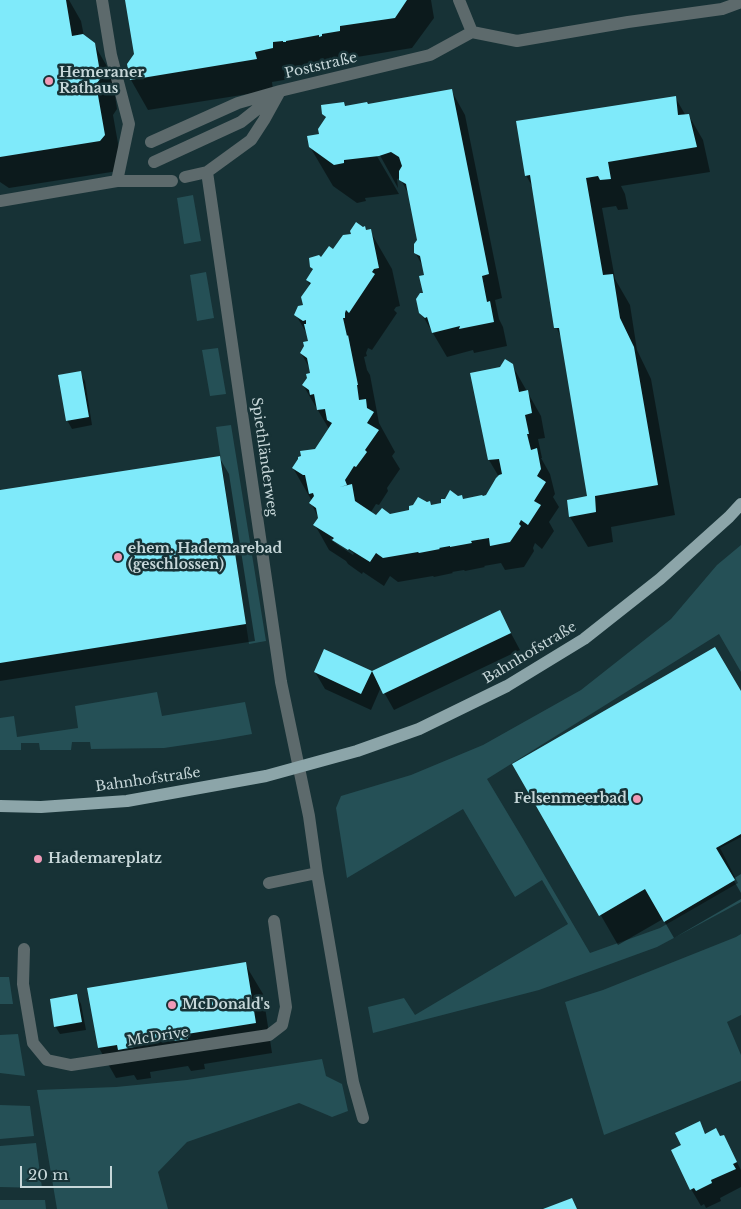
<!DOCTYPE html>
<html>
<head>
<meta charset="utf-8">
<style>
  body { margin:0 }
  #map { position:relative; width:741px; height:1209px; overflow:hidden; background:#173236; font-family:"Libre Baskerville",serif }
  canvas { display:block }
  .scale { position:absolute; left:20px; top:1166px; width:92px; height:22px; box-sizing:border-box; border:2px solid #c7d7d9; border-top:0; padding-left:6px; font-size:15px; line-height:18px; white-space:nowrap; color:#c7d7d9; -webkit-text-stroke:4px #173236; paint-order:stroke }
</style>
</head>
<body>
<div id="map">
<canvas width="741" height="1209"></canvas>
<div class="scale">20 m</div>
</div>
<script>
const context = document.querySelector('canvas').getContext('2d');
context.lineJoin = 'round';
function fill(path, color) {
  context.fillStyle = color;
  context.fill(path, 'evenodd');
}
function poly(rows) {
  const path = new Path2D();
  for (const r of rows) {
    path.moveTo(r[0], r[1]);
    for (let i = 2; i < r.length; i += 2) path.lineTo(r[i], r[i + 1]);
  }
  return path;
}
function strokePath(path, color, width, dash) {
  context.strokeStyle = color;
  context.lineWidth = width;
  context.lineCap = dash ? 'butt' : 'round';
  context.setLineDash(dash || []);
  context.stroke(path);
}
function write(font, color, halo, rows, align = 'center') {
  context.font = font + ' "Libre Baskerville",serif';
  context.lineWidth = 5;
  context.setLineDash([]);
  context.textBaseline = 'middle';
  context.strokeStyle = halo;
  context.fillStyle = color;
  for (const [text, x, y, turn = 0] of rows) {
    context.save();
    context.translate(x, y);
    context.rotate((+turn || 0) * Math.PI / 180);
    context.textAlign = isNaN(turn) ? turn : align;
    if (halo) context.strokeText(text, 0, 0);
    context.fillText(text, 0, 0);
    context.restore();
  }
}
const green = poly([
  [193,195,201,241,184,244,177,198],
  [206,272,214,318,197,321,190,275],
  [218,348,226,394,210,396,202,350],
  [231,425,266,641,249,644,216,427],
  [741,545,741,672,719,634,487,779,523,839,590,953,660,928,738,883,720,848,741,837,741,902,657,947,539,990,373,1033,368,1007,404,998,415,1015,568,924,542,880,515,897,463,809,347,878,336,808,341,796,411,775,483,745,581,690,671,619,717,565],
  [157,692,162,716,245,702,252,734,218,740,164,748,91,749,90,742,72,742,71,750,40,750,39,743,21,743,21,750,0,750,0,718,14,716,17,737,78,728,75,706],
  [741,934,741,1015,727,1022,741,1055,741,1081,604,1135,565,1002,603,990,736,937],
  [0,977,9,977,13,1004,0,1004],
  [18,1034,25,1076,0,1073,0,1035],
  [322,1059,326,1076,342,1084,348,1111,332,1117,299,1103,187,1142,158,1172,168,1209,57,1209,37,1090,116,1087,187,1080],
  [0,1105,30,1106,34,1136,0,1139],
  [36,1143,42,1188,0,1187,0,1146],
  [0,1200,45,1200,46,1209,0,1209]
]);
const shadow = poly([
  [0,0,69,0,81,21,84,36,94,44,112,75,117,109,113,115,122,166,118,171,9,188,0,182],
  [127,0,431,0,434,18,412,48,357,57,357,61,338,64,339,66,337,65,302,71,302,72,300,71,289,73,290,79,272,82,273,90,148,110,131,80,135,55],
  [451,90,465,115,502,298,495,300,499,319,503,327,507,346,474,353,473,350,447,357,421,313,425,294,425,275,423,267,415,252,419,241,409,195,400,178,397,179,398,188,377,150,374,151,399,194,365,198,366,201,357,203,333,186,310,147,320,135,326,119,324,114,344,103,346,107,368,106],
  [675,97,686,116,689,116,703,140,710,172,621,186,625,194,628,209,618,210,616,206,602,208,615,279,630,305,637,350,651,379,675,515,611,527,613,542,588,547,570,517,588,497,562,339,556,327,534,190,526,175],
  [370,231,392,269,400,306,396,307,394,310,397,313,372,350,368,348,366,353,367,356,364,357,367,370,370,375,379,423,395,452,392,456,400,469,387,488,388,491,379,505,376,504,371,512,376,516,389,515,432,506,462,496,464,500,487,496,499,477,489,460,471,374,512,365,541,416,545,438,538,439,542,458,541,458,550,474,555,494,553,497,559,507,549,522,554,531,542,549,535,543,533,548,534,551,524,567,505,570,501,563,484,566,485,567,465,571,464,570,452,572,453,573,434,577,433,576,398,582,390,576,384,586,363,572,362,574,348,564,346,561,329,550,315,525,319,519,311,503,312,501,293,468,315,450,329,429,303,385,311,374,310,369,301,353,309,342,308,336,296,315,304,306,310,286,307,280,313,271,311,266,333,251,367,232],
  [331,538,354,553,353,555,335,543,330,539],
  [80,373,85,381,92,425,72,429,67,420],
  [219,457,229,474,255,641,0,681,0,492],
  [499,611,520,650,394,710,381,687,371,710,325,689,315,672,325,650,372,672],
  [741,694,741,874,733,879,741,893,741,899,674,938,663,919,618,945,514,765],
  [245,964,263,994,272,1053,204,1064,205,1069,191,1071,188,1066,150,1072,151,1078,137,1080,134,1075,116,1078,99,1048],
  [77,996,81,1004,86,1030,60,1034,55,1026],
  [699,1123,706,1135,720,1137,723,1136,741,1170,741,1187,720,1198,721,1201,706,1208,704,1204,701,1206,691,1189,683,1146]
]);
const building = poly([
  [0,0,66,0,72,36,83,34,95,43,101,78,96,84,105,135,100,141,0,157],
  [125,0,407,0,395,18,340,26,340,31,322,34,322,36,319,37,319,35,286,41,286,42,283,42,283,41,273,42,273,48,255,52,257,59,130,80,127,64,134,54],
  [452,89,489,274,482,276,487,302,490,301,494,322,459,329,460,326,432,333,427,317,425,318,419,313,416,299,420,293,423,293,419,276,424,275,420,256,414,253,414,244,417,240,406,184,399,180,399,171,402,166,399,157,391,152,379,156,344,160,344,163,334,165,309,147,307,136,319,134,318,129,326,117,322,114,321,105,344,102,345,106,367,102,368,104],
  [676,96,678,115,689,114,697,147,608,162,611,179,600,180,598,176,586,178,603,275,613,274,620,318,634,347,658,485,595,496,596,512,569,517,567,500,587,496,559,328,554,328,530,175,525,176,516,121],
  [356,222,363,227,365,226,366,230,371,229,379,268,374,269,372,272,375,274,349,313,346,310,345,313,345,318,343,318,347,336,348,335,358,385,357,385,359,400,366,399,367,408,374,412,367,423,379,430,365,450,367,452,356,467,354,466,349,474,345,480,347,485,340,487,352,484,355,501,376,515,382,508,390,514,409,510,409,506,413,505,418,497,427,502,430,501,431,505,441,503,441,499,445,499,450,490,458,496,462,495,463,499,482,495,483,496,486,495,496,478,499,475,502,474,499,459,488,460,470,373,500,367,505,359,513,364,519,392,528,390,532,413,525,415,529,434,527,434,531,450,537,448,541,469,537,476,546,482,534,501,541,505,528,525,521,520,519,524,521,526,510,542,490,546,489,538,471,541,472,543,450,547,450,546,439,548,440,549,419,553,418,552,383,558,376,553,370,562,349,549,348,550,332,540,334,538,313,525,318,518,316,508,309,503,314,496,313,493,309,494,305,475,303,475,292,468,298,459,298,457,301,456,300,451,315,449,332,423,327,420,325,409,317,410,314,394,310,395,309,390,302,385,307,378,306,374,310,373,307,358,300,353,304,346,303,342,308,341,304,324,306,324,306,320,303,321,294,315,298,306,303,305,301,297,311,283,306,280,313,269,310,267,309,258,319,255,321,257,329,246,333,249,343,235,351,234,350,231],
  [81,371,89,417,66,421,58,375],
  [220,456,246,624,0,663,0,490],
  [500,610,511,633,383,694,372,671],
  [715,647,741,691,741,834,716,848,735,880,664,922,645,889,599,916,512,764],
  [324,649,372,671,361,694,314,672],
  [246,962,256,1023,187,1034,188,1039,172,1041,172,1036,134,1042,134,1047,118,1050,117,1045,98,1048,87,988],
  [77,994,82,1022,54,1027,50,999],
  [700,1121,705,1134,716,1128,720,1136,724,1135,737,1162,733,1164,736,1169,711,1180,712,1183,696,1191,694,1188,690,1190,671,1150,681,1145,675,1133],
  [572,1198,577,1209,543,1209]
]);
const minor = poly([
  [102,0,111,55,129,124,117,181],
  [459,0,472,32,517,41,628,22,722,9,741,2],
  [151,142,238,103,280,91,241,122,154,162],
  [207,172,251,140,264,120,280,91,430,55,472,32],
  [185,177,207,172,281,682,309,816,317,873,353,1082,363,1118],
  [0,201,117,181,172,181],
  [269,883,317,873],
  [24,949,23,984,33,1043,47,1060,71,1065,269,1035,282,1025,286,1007,274,921]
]);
const major = poly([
  [0,806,41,807,127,801,266,776,357,751,419,729,507,686,584,639,660,579,729,517,741,504]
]);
const markers = [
  [49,81,5,"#f09ab7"],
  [118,557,5,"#f09ab7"],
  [637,799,5,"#f09ab7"],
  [38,859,5,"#f09ab7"],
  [172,1005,5,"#f09ab7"]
];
const streetNames = [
  ["Poststraße",321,66,-13],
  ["Spiethländerweg",264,457,82],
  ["Bahnhofstraße",530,653,-31],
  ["Bahnhofstraße",148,780,-8],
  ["McDrive",158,1037,-9]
];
const poiNames = [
  ["Hemeraner",59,73],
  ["Rathaus",59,89],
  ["ehem. Hademarebad",128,549],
  ["(geschlossen)",128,565],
  ["Felsenmeerbad",627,799,"right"],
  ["Hademareplatz",48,859],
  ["McDonald's",182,1005]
];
fill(green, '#255056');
fill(shadow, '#0007');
fill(building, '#7feafa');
strokePath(minor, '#5d6a6c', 12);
strokePath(major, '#8ca5a9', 12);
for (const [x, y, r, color] of markers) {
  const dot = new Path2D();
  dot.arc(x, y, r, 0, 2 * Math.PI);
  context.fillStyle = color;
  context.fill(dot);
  strokePath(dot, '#173236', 2);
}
write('14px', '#c7d7d9', '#173236', streetNames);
write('bold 14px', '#c7d7d9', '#173236', poiNames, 'left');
</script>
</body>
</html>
